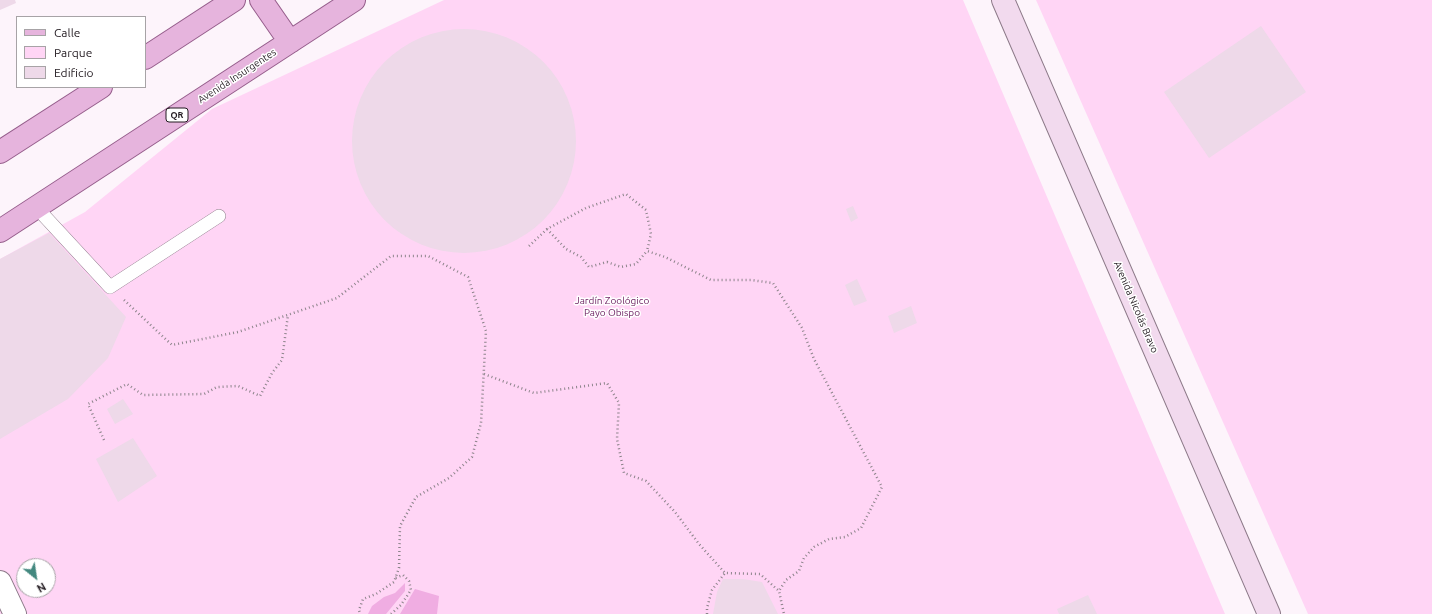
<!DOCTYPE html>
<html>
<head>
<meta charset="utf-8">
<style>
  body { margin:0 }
  #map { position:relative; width:1432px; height:614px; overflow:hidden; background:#fdf4fb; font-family:Ubuntu,sans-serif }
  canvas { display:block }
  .legend { position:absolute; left:16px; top:16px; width:130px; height:72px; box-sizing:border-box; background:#fff; border:1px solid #a7a3a6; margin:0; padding:5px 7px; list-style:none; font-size:12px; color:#221a20 }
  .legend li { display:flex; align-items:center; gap:8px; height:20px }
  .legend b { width:20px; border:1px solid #a7a3a6 }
  .north { position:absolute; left:16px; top:558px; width:40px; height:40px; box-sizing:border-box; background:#fff; border:1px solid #a7a3a6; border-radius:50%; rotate:150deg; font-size:11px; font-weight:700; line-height:16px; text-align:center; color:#221a20 }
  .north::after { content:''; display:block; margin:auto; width:14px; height:18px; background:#43887f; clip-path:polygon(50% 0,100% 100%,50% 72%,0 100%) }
</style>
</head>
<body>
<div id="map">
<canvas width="1432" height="614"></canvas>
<ul class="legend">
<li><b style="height:5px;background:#e6b4dd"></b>Calle</li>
<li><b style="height:11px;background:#ffd5f5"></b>Parque</li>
<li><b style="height:11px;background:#eed9e9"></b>Edificio</li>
</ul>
<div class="north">N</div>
</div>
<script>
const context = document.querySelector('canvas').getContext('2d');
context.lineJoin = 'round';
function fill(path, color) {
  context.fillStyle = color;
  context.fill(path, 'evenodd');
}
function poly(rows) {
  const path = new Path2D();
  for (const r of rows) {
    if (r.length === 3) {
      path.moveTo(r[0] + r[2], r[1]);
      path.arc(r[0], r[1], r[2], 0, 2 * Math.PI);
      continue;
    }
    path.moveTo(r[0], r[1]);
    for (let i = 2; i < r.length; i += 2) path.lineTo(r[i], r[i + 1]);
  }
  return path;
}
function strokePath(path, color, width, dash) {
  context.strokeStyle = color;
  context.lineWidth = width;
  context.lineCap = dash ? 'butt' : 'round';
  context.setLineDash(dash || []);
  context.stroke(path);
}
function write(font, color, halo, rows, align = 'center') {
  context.font = font + ' Ubuntu,sans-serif';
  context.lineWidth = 3;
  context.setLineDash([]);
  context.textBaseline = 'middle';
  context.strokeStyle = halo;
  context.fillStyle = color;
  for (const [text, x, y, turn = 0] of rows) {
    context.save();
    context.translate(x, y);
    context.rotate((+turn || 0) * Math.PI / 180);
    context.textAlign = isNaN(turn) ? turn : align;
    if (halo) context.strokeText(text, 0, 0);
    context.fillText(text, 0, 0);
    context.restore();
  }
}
const green = poly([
  [444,0,963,0,1225,614,0,614,0,259,85,212,212,109],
  [24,566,48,566,48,590,24,590],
  [1036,0,1432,0,1432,614,1308,614]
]);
const water = poly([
  [405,583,405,591,386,614,368,614,372,606,384,597,395,593],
  [415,589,439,596,437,614,400,614]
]);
const building = poly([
  [0,0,15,0,16,3,0,10],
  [1261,26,1306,92,1209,158,1164,92],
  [464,141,112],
  [853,206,858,218,851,222,846,209],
  [49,233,126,317,108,358,68,399,0,439,0,259],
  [857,279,867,301,854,306,845,285],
  [911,306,917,323,894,333,888,316],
  [123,399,133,414,115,424,107,409],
  [133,438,157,476,118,502,96,459],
  [723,579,743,579,762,582,778,614,713,614,717,592],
  [1088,595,1097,614,1059,614,1057,609]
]);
const path = poly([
  [547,229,566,249,581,257,589,267,607,262,621,267,636,264,647,251],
  [529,246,547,229,586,208,626,194,646,210,651,234,647,251,665,257,711,280,751,280,773,283,802,328,814,359,882,487,861,528,845,537,829,539,814,547,804,558,799,571,786,580,779,591],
  [124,300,172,345,238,332,337,298,391,256,428,256,468,277,486,331,481,423,472,457,449,478,416,497,400,526,399,568,394,582,376,594,363,599,359,610,360,614],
  [484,374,534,393,607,383,619,403,617,439,624,473,646,481,675,512,699,544,725,573],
  [104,440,88,404,127,384,143,395,204,394,217,387,238,386,260,396,272,373,282,360,288,315],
  [391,614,401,605,411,590,409,581,403,575,395,578],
  [707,614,707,608,712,590,725,573,760,574,779,591,784,614]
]);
const lane = poly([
  [36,207,110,287,219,216]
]);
const street = poly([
  [0,582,15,614]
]);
const secondary = poly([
  [1003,0,1269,614]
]);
const primary = poly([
  [261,0,290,42],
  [145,58,234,0],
  [0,152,101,87],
  [0,231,354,0]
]);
const shields = [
  [177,115,22]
];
const shieldNames = [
  ["QR",177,115]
];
const streetNames = [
  ["Avenida Insurgentes",237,76,-33],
  ["Avenida Nicolás Bravo",1136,307,67]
];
const parkNames = [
  ["Jardín Zoológico",612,301],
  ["Payo Obispo",612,313]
];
fill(green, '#ffd5f5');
fill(water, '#f0ade2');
fill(building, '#eed9e9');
strokePath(lane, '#8d7a89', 14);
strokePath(street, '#8d7a89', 24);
strokePath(secondary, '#8d7a89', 24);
strokePath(primary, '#965e8c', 24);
strokePath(path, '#8d848b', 2.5, [1, 3]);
strokePath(lane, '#fff', 13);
strokePath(street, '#fff', 22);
strokePath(secondary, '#f2daee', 22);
strokePath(primary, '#e6b4dd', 22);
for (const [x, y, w] of shields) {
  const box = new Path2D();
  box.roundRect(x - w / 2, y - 7, w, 14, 3);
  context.fillStyle = '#fff';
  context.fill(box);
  strokePath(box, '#221a20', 1);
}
write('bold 9px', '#221a20', null, shieldNames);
write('10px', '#221a20', '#fff', streetNames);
write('10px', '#6b1f60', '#fff', parkNames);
</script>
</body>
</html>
